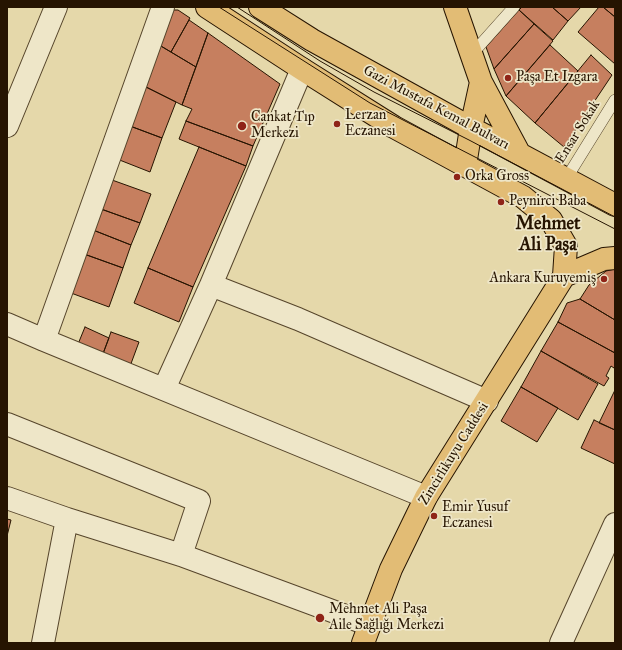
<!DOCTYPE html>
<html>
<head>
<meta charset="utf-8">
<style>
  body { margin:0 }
  #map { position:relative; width:622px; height:650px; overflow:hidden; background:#e5d8aa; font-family:"IM FELL Great Primer",serif }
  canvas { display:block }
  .frame { position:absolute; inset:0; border:8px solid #261401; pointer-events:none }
</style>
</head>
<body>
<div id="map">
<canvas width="622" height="650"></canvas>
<div class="frame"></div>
</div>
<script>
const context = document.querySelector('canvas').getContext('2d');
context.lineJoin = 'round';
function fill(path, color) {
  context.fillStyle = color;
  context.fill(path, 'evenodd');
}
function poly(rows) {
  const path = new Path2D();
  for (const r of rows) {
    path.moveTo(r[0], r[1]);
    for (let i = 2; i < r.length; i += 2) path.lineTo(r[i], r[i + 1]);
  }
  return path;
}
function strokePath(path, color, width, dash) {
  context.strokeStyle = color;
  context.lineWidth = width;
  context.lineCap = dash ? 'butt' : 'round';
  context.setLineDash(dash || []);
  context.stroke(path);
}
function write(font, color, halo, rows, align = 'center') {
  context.font = font + ' "IM FELL Great Primer",serif';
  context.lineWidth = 3.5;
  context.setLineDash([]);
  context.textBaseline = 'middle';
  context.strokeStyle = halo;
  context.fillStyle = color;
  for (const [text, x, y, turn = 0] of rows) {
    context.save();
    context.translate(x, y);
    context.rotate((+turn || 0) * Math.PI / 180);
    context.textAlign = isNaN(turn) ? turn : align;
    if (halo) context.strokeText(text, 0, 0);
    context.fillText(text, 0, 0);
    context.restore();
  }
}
const building = poly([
  [522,7,552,7,568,21,553,40,519,10,522,7],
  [552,7,581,7,568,21,552,7],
  [599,7,603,7,615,17,615,64,578,32,599,7],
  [603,7,615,7,615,17,603,7],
  [172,10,178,10,190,18,171,52,156,43,172,10],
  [519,10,534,24,494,69,486,47,519,10],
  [189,20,208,33,196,67,171,52,189,20],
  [534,24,553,41,506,96,494,69,534,24],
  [208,33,280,84,253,146,186,121,192,109,182,105,208,33],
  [159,45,196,67,182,105,144,86,159,45],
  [550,45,578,71,535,123,506,96,550,45],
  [591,55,612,75,564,147,535,123,591,55],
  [144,86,176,102,162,138,130,126,144,86],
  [186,121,253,146,246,166,179,139,186,121],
  [130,126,162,138,150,172,117,159,130,126],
  [199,147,246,166,193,287,148,268,199,147],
  [112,180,151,194,140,223,101,209,112,180],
  [101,209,140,223,131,245,93,230,101,209],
  [93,230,131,245,123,268,84,254,93,230],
  [84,254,123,268,109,307,71,293,84,254],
  [148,268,193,287,179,322,134,303,148,268],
  [615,269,615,320,580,299,589,285,606,271,615,269],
  [580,299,615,320,615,353,558,322,567,303,580,299],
  [558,322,615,353,615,366,614,368,611,366,606,376,609,378,604,386,541,351,558,322],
  [85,327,109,338,101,359,76,349,85,327],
  [111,332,139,342,129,369,101,359,111,332],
  [541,351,598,384,578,420,521,387,541,351],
  [521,387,558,408,537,442,501,421,521,387],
  [615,390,615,430,599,423,615,390],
  [594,420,615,430,615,464,581,448,594,420],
  [7,519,11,520,7,536,7,519]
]);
const lane = poly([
  [472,54,514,7],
  [566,179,615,100]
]);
const street = poly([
  [7,126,56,7],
  [211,285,298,319,487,401],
  [7,324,44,340,426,497],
  [44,340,163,7],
  [164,389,211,285,302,69],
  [7,424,199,501,181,555],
  [7,498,67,519,181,555,370,625],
  [43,643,67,519],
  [561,643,615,524]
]);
const primary = poly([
  [207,7,302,69,394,127,523,197,551,220,566,246,564,276],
  [260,7,312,40,471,128,615,205],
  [455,7,481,82,519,153],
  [465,166,471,128,481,82],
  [363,643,391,569,426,497,564,276,604,259,615,258]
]);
const tram = poly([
  [219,7,370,103,615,229],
  [237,7,320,61,374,92,469,140,615,217]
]);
const markers = [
  [508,78,4,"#8f2418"],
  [337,124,4,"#8f2418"],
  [242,126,5,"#8f2418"],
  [457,177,4,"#8f2418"],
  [501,202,4,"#8f2418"],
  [604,279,4,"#8f2418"],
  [434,516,4,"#8f2418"],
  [320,618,5,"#8f2418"]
];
const poiNames = [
  ["Paşa Et Izgara",516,78],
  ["Lerzan",345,116],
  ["Eczanesi",345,132],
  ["Cankat Tıp",251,118],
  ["Merkezi",251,134],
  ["Orka Gross",465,177],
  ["Peynirci Baba",509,202],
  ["Ankara Kuruyemiş",596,279,"right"],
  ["Emir Yusuf",442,508],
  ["Eczanesi",442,524],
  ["Mehmet Ali Paşa",329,610],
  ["Aile Sağlığı Merkezi",329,626]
];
const streetNames = [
  ["Gazi Mustafa Kemal Bulvarı",436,108,28],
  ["Ensar Sokak",578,132,-58],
  ["Zincirlikuyu Caddesi",454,454,-58]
];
const districtNames = [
  ["Mehmet",548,225],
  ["Ali Paşa",548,246]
];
fill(building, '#c67f5f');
strokePath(building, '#261401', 1);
strokePath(lane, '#56452b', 12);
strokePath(street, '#56452b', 24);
strokePath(primary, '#261401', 24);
strokePath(lane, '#eee6c8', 11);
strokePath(street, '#eee6c8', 22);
strokePath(primary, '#e2bc75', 22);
strokePath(tram, '#261401', 1);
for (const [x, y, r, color] of markers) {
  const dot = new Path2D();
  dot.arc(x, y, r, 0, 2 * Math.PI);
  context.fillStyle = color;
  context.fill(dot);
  strokePath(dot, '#eee6c8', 1.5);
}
write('14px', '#261401', '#eee6c8', poiNames, 'left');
write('14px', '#261401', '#eee6c8', streetNames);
write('bold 18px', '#261401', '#eee6c8', districtNames);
</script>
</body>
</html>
